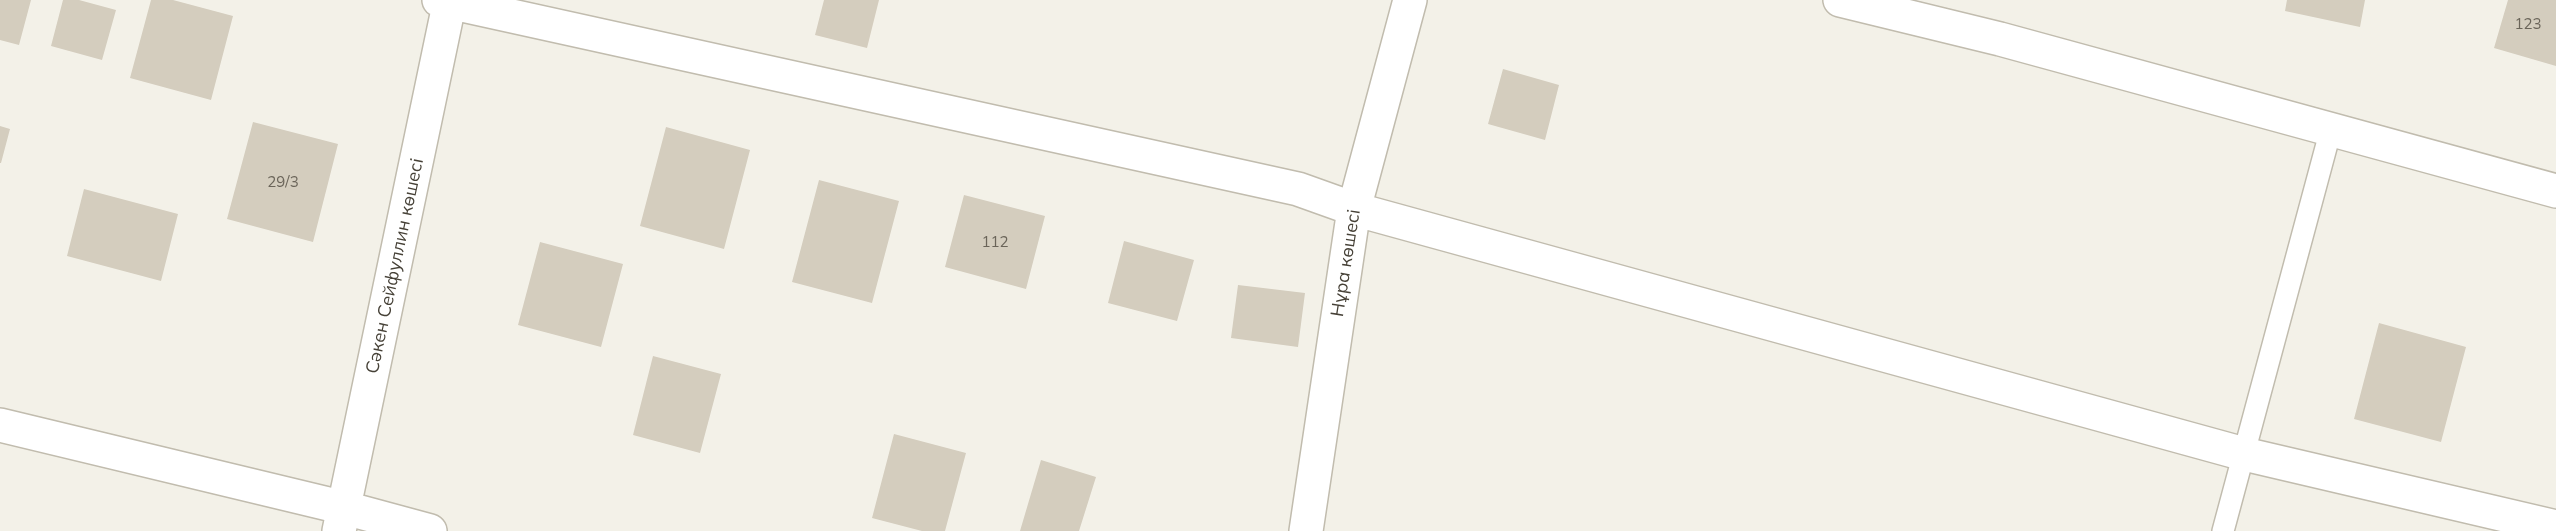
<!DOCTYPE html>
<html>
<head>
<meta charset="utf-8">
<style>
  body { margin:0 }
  canvas { display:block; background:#f3f1e8 }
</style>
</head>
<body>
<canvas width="2556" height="531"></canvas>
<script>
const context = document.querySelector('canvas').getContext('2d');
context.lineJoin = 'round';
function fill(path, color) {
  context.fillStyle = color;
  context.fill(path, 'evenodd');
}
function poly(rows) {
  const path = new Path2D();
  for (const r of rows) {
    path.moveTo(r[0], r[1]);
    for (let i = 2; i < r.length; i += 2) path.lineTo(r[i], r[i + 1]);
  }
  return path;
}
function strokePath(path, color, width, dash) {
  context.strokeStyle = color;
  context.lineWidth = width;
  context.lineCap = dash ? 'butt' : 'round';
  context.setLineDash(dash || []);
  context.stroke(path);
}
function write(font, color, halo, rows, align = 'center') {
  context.font = font + ' Mulish,sans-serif';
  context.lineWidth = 5;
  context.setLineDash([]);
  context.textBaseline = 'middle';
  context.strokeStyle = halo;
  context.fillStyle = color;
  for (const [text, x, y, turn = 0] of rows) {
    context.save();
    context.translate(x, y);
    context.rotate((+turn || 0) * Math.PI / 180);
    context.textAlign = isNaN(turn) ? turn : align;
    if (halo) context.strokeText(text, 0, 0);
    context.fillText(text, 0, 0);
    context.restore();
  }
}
const building = poly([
  [0,0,31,0,19,45,0,40],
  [63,0,79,0,116,10,102,60,51,46],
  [151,0,173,0,233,16,211,100,130,78],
  [824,0,879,0,867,48,815,35],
  [2287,0,2365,0,2360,27,2285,11],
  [2508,0,2556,0,2556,66,2494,48],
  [1503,69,1559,85,1545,140,1488,124],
  [253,122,338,144,313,242,227,219],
  [0,126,10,129,1,163,0,163],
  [666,127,750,150,724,249,640,226],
  [819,180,899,201,872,303,792,282],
  [84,189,178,214,161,281,67,256],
  [964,195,1045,216,1026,289,945,267],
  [1124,241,1194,260,1177,321,1108,303],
  [540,242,623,264,601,347,518,325],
  [1238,285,1305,293,1298,347,1231,338],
  [2379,323,2466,347,2441,442,2354,419],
  [653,356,721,374,700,453,633,435],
  [894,434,966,453,945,531,922,531,872,518],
  [1041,460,1096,477,1079,531,1020,531]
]);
const service = poly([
  [2223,531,2331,129]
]);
const minor = poly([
  [439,0,1298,189,1354,209,2244,454,2556,527],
  [0,425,345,508,430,531],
  [339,531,450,0],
  [1306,531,1354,209,1410,0]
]);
const tertiary = poly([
  [1840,0,2000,39,2556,191]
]);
const numberNames = [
  ["123",2528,24],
  ["29/3",283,182],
  ["112",995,242]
];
const streetNames = [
  ["Нұра көшесі",1346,263,-81],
  ["Сәкен Сейфуллин көшесі",395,266,-78]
];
fill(building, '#d4cdbe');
strokePath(service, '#c1bcae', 24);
strokePath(minor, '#c1bcae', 36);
strokePath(tertiary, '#c1bcae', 36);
strokePath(service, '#fff', 21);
strokePath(minor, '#fff', 33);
strokePath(tertiary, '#fff', 33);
write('15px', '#6a6459', null, numberNames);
write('18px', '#464137', '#fff', streetNames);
</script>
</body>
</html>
